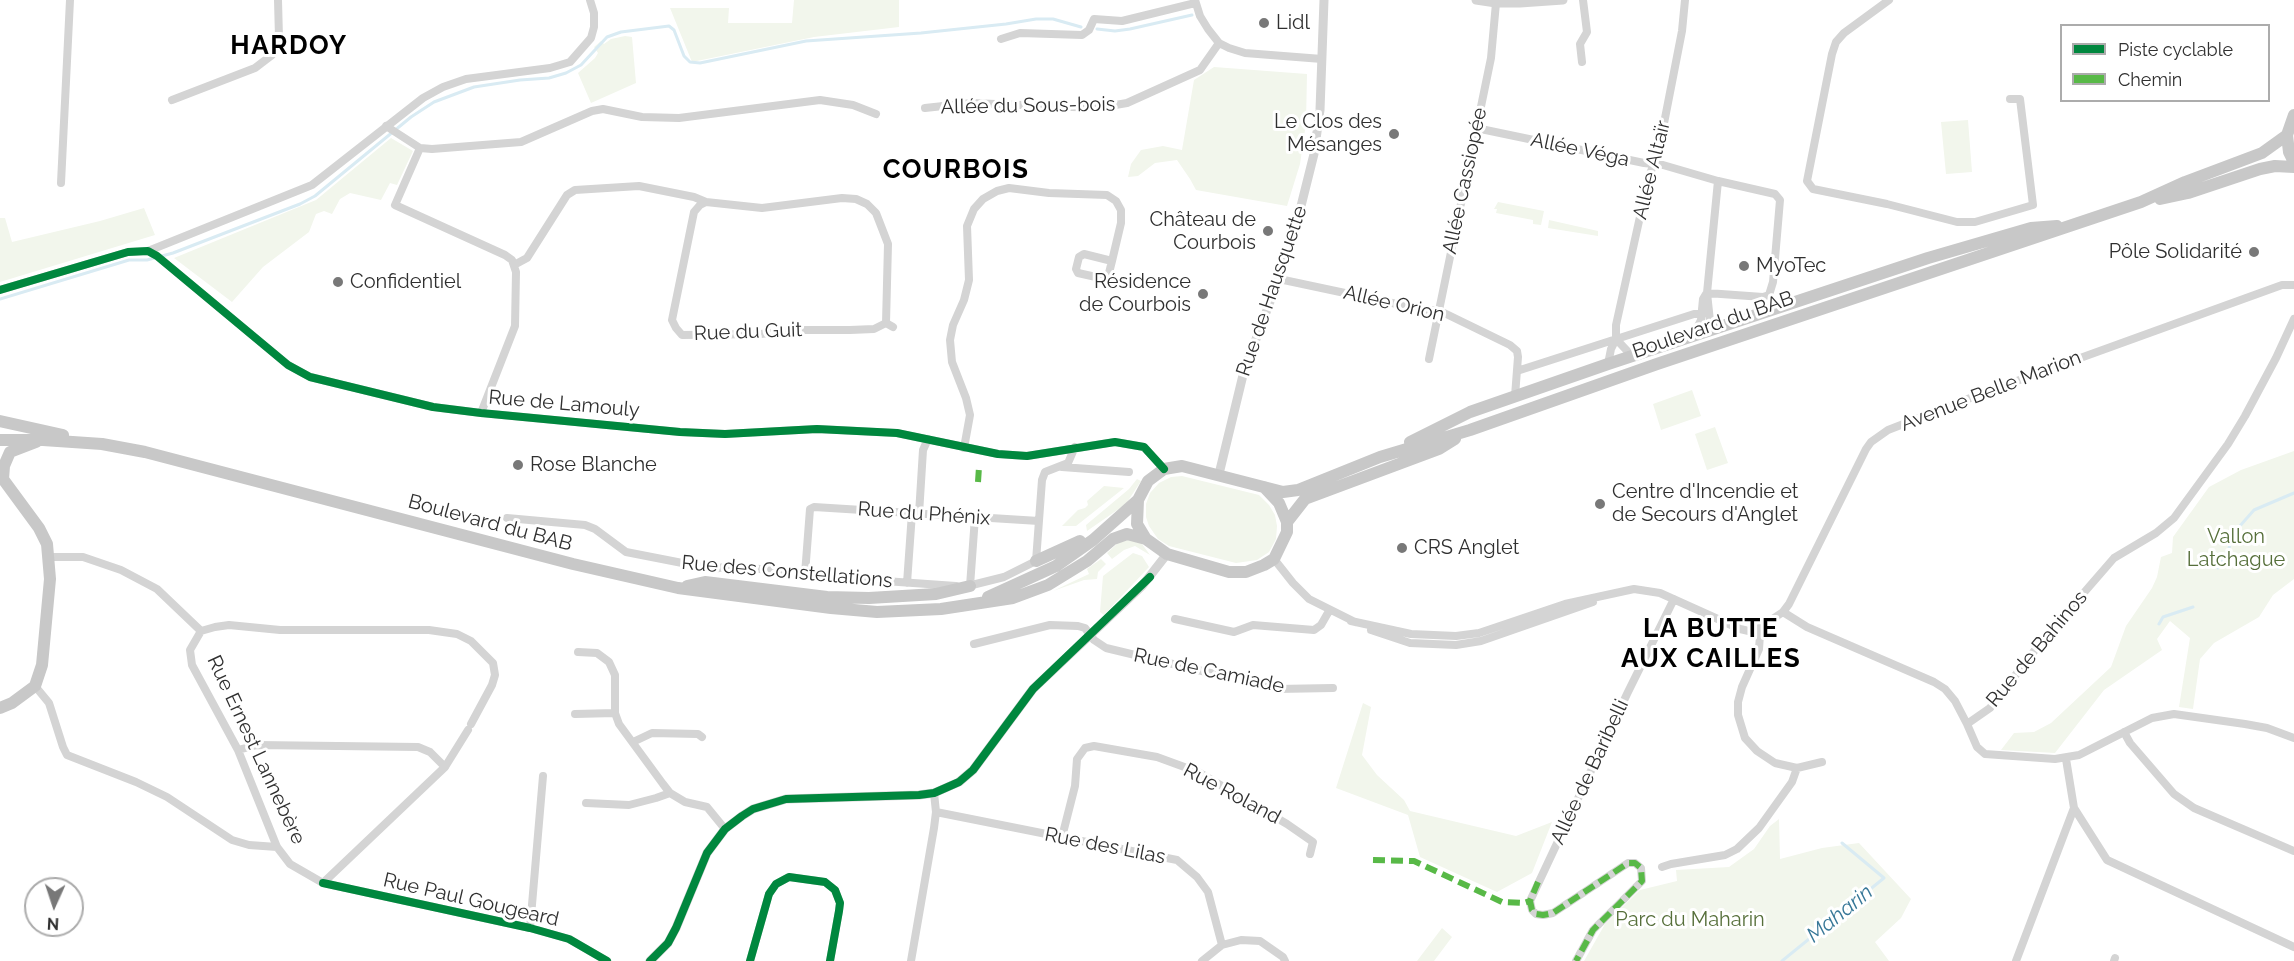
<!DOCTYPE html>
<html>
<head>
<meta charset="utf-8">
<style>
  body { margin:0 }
  #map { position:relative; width:2294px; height:961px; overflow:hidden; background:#fff; font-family:Raleway,sans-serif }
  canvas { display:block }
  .legend { position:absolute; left:2060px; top:24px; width:210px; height:78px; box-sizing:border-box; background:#fff; border:2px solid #acacac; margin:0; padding:8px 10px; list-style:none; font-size:18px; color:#303030 }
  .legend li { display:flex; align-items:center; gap:12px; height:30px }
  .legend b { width:30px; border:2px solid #acacac }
  .north { position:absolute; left:24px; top:877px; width:60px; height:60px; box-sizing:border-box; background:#fff; border:2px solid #acacac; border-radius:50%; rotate:183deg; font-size:16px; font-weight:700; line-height:24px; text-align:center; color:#303030 }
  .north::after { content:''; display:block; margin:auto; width:21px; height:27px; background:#787878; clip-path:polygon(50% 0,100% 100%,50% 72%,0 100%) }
</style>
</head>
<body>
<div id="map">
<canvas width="2294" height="961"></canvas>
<ul class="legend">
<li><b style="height:8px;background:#00873e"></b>Piste cyclable</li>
<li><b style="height:8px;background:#58b947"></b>Chemin</li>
</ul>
<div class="north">N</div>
</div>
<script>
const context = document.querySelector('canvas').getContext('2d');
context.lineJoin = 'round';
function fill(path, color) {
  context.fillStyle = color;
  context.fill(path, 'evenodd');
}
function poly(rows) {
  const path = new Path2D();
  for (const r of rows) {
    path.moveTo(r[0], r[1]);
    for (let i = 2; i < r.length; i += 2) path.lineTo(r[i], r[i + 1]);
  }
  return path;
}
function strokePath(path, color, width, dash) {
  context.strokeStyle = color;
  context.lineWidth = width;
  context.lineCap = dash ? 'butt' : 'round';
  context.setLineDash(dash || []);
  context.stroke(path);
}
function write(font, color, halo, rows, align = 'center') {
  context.font = font + ' Raleway,sans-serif';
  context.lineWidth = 6;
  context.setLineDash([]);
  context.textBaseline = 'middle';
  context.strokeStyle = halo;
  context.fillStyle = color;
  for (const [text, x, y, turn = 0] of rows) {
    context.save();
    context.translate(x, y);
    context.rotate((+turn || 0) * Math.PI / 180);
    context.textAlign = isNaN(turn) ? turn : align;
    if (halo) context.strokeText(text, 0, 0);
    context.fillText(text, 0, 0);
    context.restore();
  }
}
const green = poly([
  [794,0,899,0,899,27,814,37,692,62,670,8,729,8,728,23,792,23],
  [625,36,632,37,636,83,591,103,578,73,595,58,598,53,594,47,601,41,604,44,611,39],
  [1214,67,1307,74,1306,123,1300,164,1287,206,1196,190,1190,179,1177,160,1155,163,1138,176,1128,177,1131,164,1141,150,1163,146,1182,150,1194,80],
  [1968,120,1972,172,1946,174,1941,122],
  [391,138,413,151,397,185,390,183,381,200,350,193,340,199,332,214,324,211,316,214,309,232,263,267,232,302,174,258,316,200],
  [1498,202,1544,211,1541,225,1533,224,1533,220,1496,213,1497,209,1494,209],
  [144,208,155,235,0,282,0,218,5,218,12,242,100,221],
  [1549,220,1598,231,1598,236,1548,228],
  [1692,390,1701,416,1661,430,1653,404],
  [1715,427,1728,463,1707,470,1695,434],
  [2294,451,2294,579,2273,595,2259,617,2214,643,2200,659,2193,709,2179,707,2190,638,2170,621,2157,639,2162,650,2104,690,2055,753,2001,750,2014,733,2034,732,2051,723,2111,667,2126,626,2152,588,2157,577,2161,557,2172,553,2173,537,2209,487,2241,470],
  [1182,476,1259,495,1269,505,1275,515,1277,526,1276,539,1269,552,1257,560,1236,563,1169,546,1158,539,1149,526,1146,517,1146,504,1150,493,1159,483,1171,477],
  [1137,479,1141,481,1126,504,1087,531,1086,525,1129,489],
  [1104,486,1124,488,1076,526,1062,526,1078,510,1085,508,1088,505,1087,501],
  [1131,539,1142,544,1150,555,1135,546,1124,550,1112,559,1107,553,1118,543],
  [1133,553,1142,556,1149,567,1104,615,1100,612,1103,576],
  [1101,559,1106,564,1098,572,1097,579,1084,580,1053,591,1089,574,1087,569],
  [1363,703,1371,707,1362,755,1377,775,1404,800,1410,811,1516,836,1552,822,1532,873,1497,892,1420,857,1408,815,1336,788],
  [1779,819,1780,859,1822,848,1859,843,1911,899,1901,918,1875,942,1889,961,1584,961,1605,924,1640,890,1677,881,1676,870,1729,867,1754,849,1770,826],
  [1442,928,1452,937,1434,961,1417,961]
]);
const stream = poly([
  [1097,29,1115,31,1130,29,1192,15],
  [0,299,129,260,147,260,173,253,300,204,315,196,411,117,434,102,474,87,520,80,549,78,566,73,581,65,607,37,621,32,669,26,674,30,684,56,690,62,700,63,806,41,921,33,1006,24,1036,19,1053,19,1081,27],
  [2218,568,2228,553,2232,535,2254,510,2294,493],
  [2159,624,2163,617,2193,607],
  [1782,961,1884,878,1842,843]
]);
const minor = poly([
  [1195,0,1200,16,1208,29,1219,43,1229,48,1245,53,1322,59],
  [1889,0,1844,33,1836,42,1832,54,1807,181,1813,189,1887,204,1957,222,1975,222,2033,205,2020,99,2010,99],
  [1001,39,1020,33,1082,35,1089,30,1094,19,1122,21,1195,3],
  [1582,62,1580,44,1587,32,1583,0],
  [172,100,255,68,272,55,277,48,279,38,278,0],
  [925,108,971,103,1098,108,1127,103,1200,70,1219,43],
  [386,126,420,148,432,149,521,142,592,111,603,109,642,117,679,118,820,100,853,105,876,114],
  [1476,128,1644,163,1663,165,1718,181,1775,194,1780,200,1773,282,1769,295,1763,297,1707,293],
  [420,148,395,205,505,255,512,260,516,272,515,326,481,413],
  [61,183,70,0],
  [148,251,312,185,423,98,443,87,466,79,550,68,570,62,591,38,594,27,594,13,590,0],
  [514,265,527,258,567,195,575,190,639,186,694,197,706,202],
  [1279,279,1425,310,1438,310,1510,345,1517,351,1518,357,1515,396],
  [0,290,128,252,148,251,157,256,288,365,310,377,433,407,481,413,680,432,725,434,817,429,897,433,998,454,1027,456,1115,442,1144,447,1164,469],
  [2294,319,2276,358,2245,416,2228,444,2174,518,2156,533,2114,558,2042,641,1990,708,1967,724,1977,747,1985,754,2055,759,2079,755,2152,718,2174,714,2245,724,2267,728,2294,738],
  [886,323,874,329,850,330,796,330,761,334,682,335,676,328,672,320,694,212,700,205,706,202,762,208,842,198,856,199,867,204,876,213,888,244,886,323,893,327],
  [1718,328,1710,321,1707,293,1718,181],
  [1693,336,1701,320,1703,299,1706,294],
  [1616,339,1632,356],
  [1429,359,1491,58,1496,3],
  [1608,364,1611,349,1616,339,1616,325,1649,176,1658,154,1682,31,1685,0],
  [1517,371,1694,314,1702,314],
  [964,448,970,415,966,398,952,362,950,340,953,325,964,300,969,280,967,226,974,209,983,199,997,191,1009,188,1049,193,1107,195,1116,201,1121,210,1121,223,1112,261,1108,277,1105,279,1078,273,1076,269,1079,257,1084,254,1112,261],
  [1062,467,1129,472],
  [919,514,923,450,928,439],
  [507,518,585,525,595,529,626,552,713,569,731,566,856,579,956,586],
  [50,557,83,557,121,570,157,589,201,631],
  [1274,559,1293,583,1309,599,1355,622],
  [805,574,810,509,814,507,1039,521],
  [907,583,912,513],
  [968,586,1004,577,1036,561,1042,480,1045,472,1068,463,1075,447],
  [970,586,975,517],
  [1783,612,1807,627,1934,682,1945,689,1955,701,1967,724],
  [1175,619,1234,632,1253,625,1314,630,1321,625,1329,611],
  [1351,621,1411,634,1456,636,1479,633,1565,604,1634,589,1660,593,1740,629,1753,632,1783,612,1789,604,1866,449,1871,442,1888,430,1978,395,2282,285,2294,285],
  [1371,630,1410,643,1456,645,1481,641,1593,602],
  [1758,630,1760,635,1759,649,1742,687,1738,702,1738,715,1745,738,1757,751,1775,763,1797,768,1822,762],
  [201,631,190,650,192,665,238,750,277,847,290,864,323,883,530,928,569,939,607,961],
  [201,631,215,627,229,625,280,630,429,630,457,634,471,641,493,663,495,675,492,685,471,724],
  [974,644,1050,625,1078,626,1085,628,1094,640,1106,648,1277,689,1333,688],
  [578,652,597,653,609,662,615,675,615,713,619,724,663,784,670,793,685,802,707,807,725,829],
  [35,686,49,703,63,747,67,755,136,782,167,797,232,840,249,845,277,847],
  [575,714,615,713],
  [2124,732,2130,743,2174,794,2194,808,2294,851],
  [633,742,652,733,698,734,702,737],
  [238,750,257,745,418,747,430,752,445,767],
  [2066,759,2074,808,2107,860,2294,947],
  [586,803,629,805,656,798,670,793],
  [936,812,1177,860,1197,877,1208,892,1222,945],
  [1062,837,1075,786,1077,759,1085,748,1094,746,1157,757,1198,772,1287,824,1313,842,1310,854],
  [1662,867,1671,864,1725,855,1737,849,1759,828,1792,782,1797,768],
  [323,883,445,767,468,730],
  [530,928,543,776],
  [750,961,769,894,776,884,789,877,825,882,835,890,840,903,839,911,830,961],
  [911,961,934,828,936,812,934,793],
  [1202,961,1222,945,1241,940,1260,941,1283,957,1285,961],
  [1576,961,1593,930,1642,881,1641,868,1635,863,1628,863,1553,913,1543,915,1536,914,1532,910,1530,901,1627,694,1674,599],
  [2016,961,2074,808],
  [2114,961,2115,958]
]);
const tertiary = poly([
  [1476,0,1496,3,1520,3,1563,0],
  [1219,474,1244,371,1291,246,1314,154,1320,110,1324,0],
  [650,961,668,943,676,928,707,853,725,829,742,816,753,809,786,799,919,795,934,793,959,782,973,770,1033,689,1142,586,1167,554]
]);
const primary = poly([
  [2294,115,2287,135,2289,152,2294,162],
  [2160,199,2188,193,2260,169,2275,166,2294,167],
  [0,421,63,435],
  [0,440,43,440,102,444,145,452,573,564,678,588,831,608,877,612,941,609,1013,598,1048,585,1087,561,1113,539,1127,534,1146,539],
  [1410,442,1470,412,1608,364,1928,258,2031,228,2057,226],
  [0,475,39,528,47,544,50,579,42,665,35,686,12,703,0,708],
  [3,479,4,466,10,452,36,442],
  [1264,487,1279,503,1287,522,1287,532,1274,559,1264,565,1246,572,1229,572,1167,554,1146,539,1137,524,1138,500,1148,481,1164,469,1182,466,1283,492,1298,490,1380,457,1470,430,1657,364,2141,202,2185,182,2262,153,2287,135],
  [1287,522,1305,499,1439,449,1455,439],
  [1036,561,1080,541],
  [687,586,705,582,827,597,869,598,936,594,970,586],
  [988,597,1056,566,1093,540,1138,500]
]);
const quiet = poly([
  [978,482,979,467],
  [975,517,975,514],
  [1373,860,1414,861,1502,902,1524,903,1530,901],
  [1538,882,1530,901,1532,910,1536,914,1543,915,1553,913,1628,863,1635,863,1641,868,1642,881,1593,930,1576,961]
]);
const cycleway = poly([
  [0,290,128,252,148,251,157,256,288,365,310,377,433,407,481,413,680,432,725,434,817,429,897,433,998,454,1027,456,1115,442,1144,447,1164,469],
  [323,883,530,928,569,939,607,961],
  [650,961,668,943,676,928,707,853,725,829,742,816,753,809,786,799,919,795,934,793,959,782,973,770,1033,689,1150,577],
  [750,961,769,894,776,884,789,877,825,882,835,890,840,903,839,911,830,961]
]);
const markers = [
  [1264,23,6,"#787878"],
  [1394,134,6,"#787878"],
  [1268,231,6,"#787878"],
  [2254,252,6,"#787878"],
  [1744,266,6,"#787878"],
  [338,282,6,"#787878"],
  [1203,294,6,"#787878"],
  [518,465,6,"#787878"],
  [1600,504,6,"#787878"],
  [1402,548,6,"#787878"]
];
const poiNames = [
  ["Lidl",1276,23],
  ["Le Clos des",1382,122,"right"],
  ["Mésanges",1382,145,"right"],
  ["Château de",1256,220,"right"],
  ["Courbois",1256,243,"right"],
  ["Pôle Solidarité",2242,252,"right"],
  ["MyoTec",1756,266],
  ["Confidentiel",350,282],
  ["Résidence",1191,282,"right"],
  ["de Courbois",1191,305,"right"],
  ["Rose Blanche",530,465],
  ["Centre d'Incendie et",1612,492],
  ["de Secours d'Anglet",1612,515],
  ["CRS Anglet",1414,548]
];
const streetNames = [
  ["Allée du Sous-bois",1028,106,-1],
  ["Allée Véga",1580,150,12],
  ["Allée Altaïr",1652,170,-76],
  ["Allée Cassiopée",1465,181,-78],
  ["Rue de Hausquette",1272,291,-71],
  ["Allée Orion",1394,304,13],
  ["Boulevard du BAB",1713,325,-19],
  ["Rue du Guit",748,332,-2],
  ["Avenue Belle Marion",1991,391,-21],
  ["Rue de Lamouly",564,404,5],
  ["Rue du Phénix",924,514,4],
  ["Boulevard du BAB",490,523,15],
  ["Rue des Constellations",787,572,5],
  ["Rue de Bahinos",2037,649,-50],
  ["Rue de Camiade",1209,671,12],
  ["Rue Ernest Lannebère",256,750,65],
  ["Allée de Baribelli",1590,772,-65],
  ["Rue Roland",1232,794,28],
  ["Rue des Lilas",1105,846,11],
  ["Rue Paul Gougeard",471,900,13]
];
const parkNames = [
  ["Vallon",2236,537],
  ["Latchague",2236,560],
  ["Parc du Maharin",1690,920]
];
const waterNames = [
  ["Maharin",1840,914,-39]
];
const districtNames = [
  ["HARDOY",289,46],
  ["COURBOIS",956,170],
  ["LA BUTTE",1711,629],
  ["AUX CAILLES",1711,659]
];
fill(green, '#f2f6ec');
strokePath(stream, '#d9ebf3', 3);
strokePath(minor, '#d4d4d4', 8);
strokePath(tertiary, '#d4d4d4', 9);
strokePath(primary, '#c8c8c8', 12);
strokePath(quiet, '#58b947', 6, [12, 6]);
strokePath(cycleway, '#00873e', 8);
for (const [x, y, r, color] of markers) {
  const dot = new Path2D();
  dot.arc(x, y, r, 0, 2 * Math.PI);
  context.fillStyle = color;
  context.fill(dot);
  strokePath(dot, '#fff', 2);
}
write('20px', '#303030', '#fff', poiNames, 'left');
write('20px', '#303030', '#fff', streetNames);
write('20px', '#566f3a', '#fff', parkNames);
write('italic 21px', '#387898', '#fff', waterNames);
context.letterSpacing = '1.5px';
write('bold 26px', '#000', '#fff', districtNames);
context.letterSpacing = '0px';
</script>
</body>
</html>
